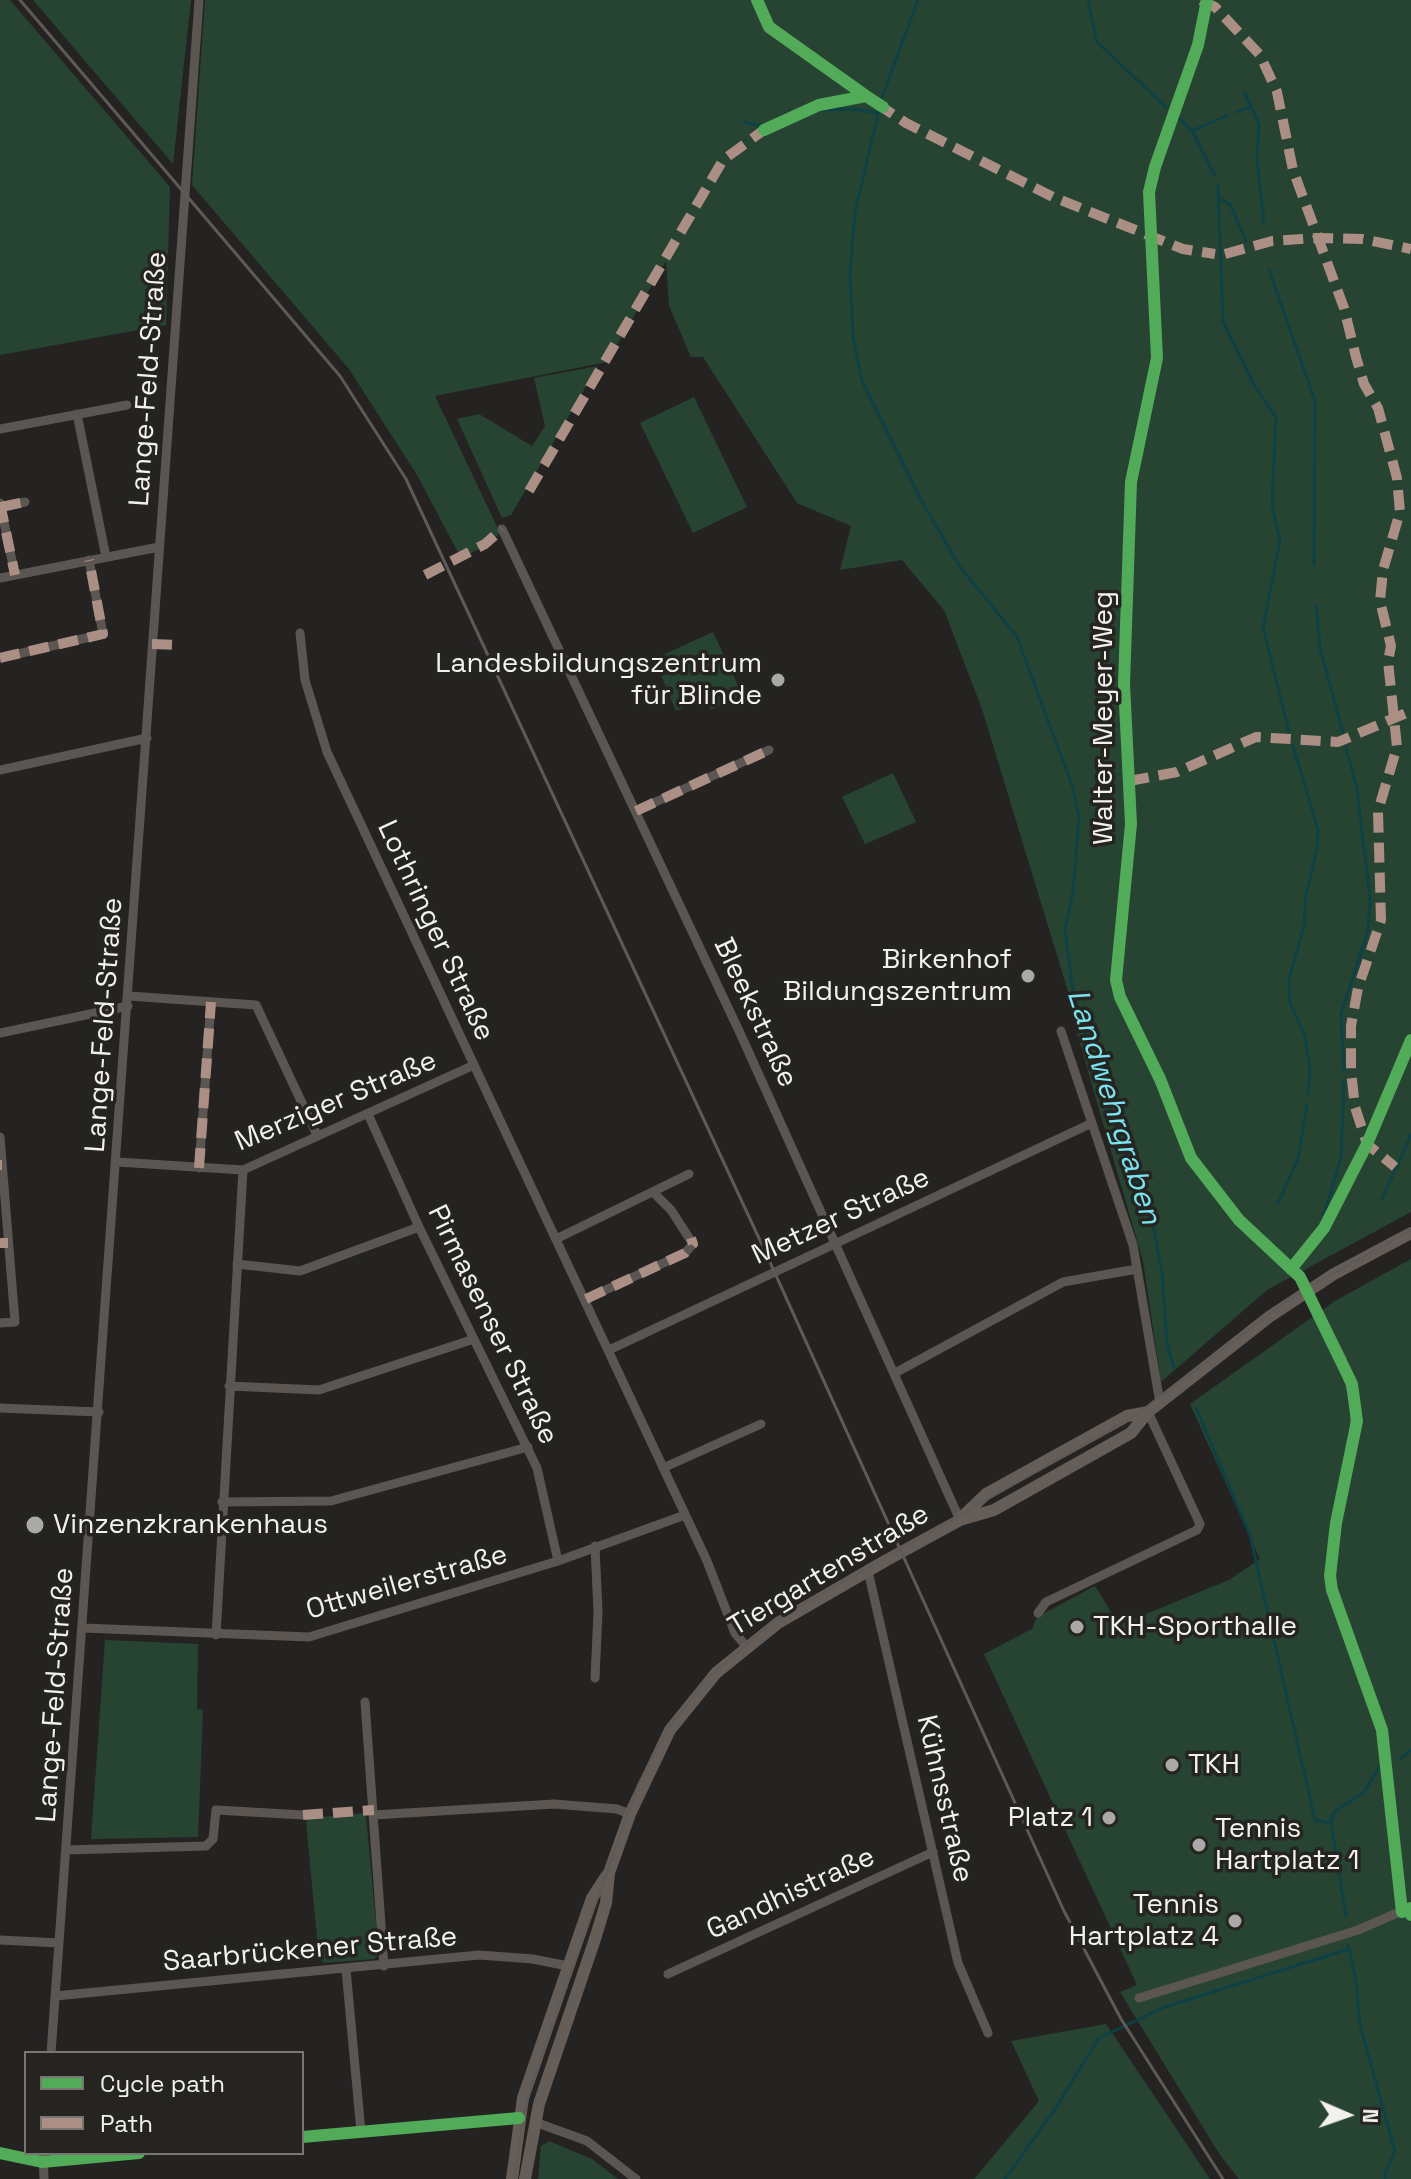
<!DOCTYPE html>
<html>
<head>
<meta charset="utf-8">
<style>
  body { margin:0 }
  #map { position:relative; width:1411px; height:2179px; overflow:hidden; background:#242322; font-family:"Space Grotesk",sans-serif }
  canvas { display:block }
  .legend { position:absolute; left:24px; top:2051px; width:280px; height:104px; box-sizing:border-box; background:#252421; border:2px solid #777673; margin:0; padding:10px 14px; list-style:none; font-size:24px; color:#f2f1ee }
  .legend li { display:flex; align-items:center; gap:16px; height:40px }
  .legend b { width:40px; border:2px solid #777673 }
  .north { position:absolute; left:1307px; top:2075px; width:80px; height:80px; -webkit-text-stroke:6px #252421; paint-order:stroke; rotate:92deg; font-size:22px; font-weight:700; line-height:32px; text-align:center; color:#f2f1ee }
  .north::after { content:''; display:block; margin:auto; width:28px; height:36px; background:#f2f1ee; clip-path:polygon(50% 0,100% 100%,50% 72%,0 100%) }
</style>
</head>
<body>
<div id="map">
<canvas width="1411" height="2179"></canvas>
<ul class="legend">
<li><b style="height:10px;background:#51ab58"></b>Cycle path</li>
<li><b style="height:10px;background:#ac8f84"></b>Path</li>
</ul>
<div class="north">N</div>
</div>
<script>
const context = document.querySelector('canvas').getContext('2d');
context.lineJoin = 'round';
function fill(path, color) {
  context.fillStyle = color;
  context.fill(path, 'evenodd');
}
function poly(rows) {
  const path = new Path2D();
  for (const r of rows) {
    path.moveTo(r[0], r[1]);
    for (let i = 2; i < r.length; i += 2) path.lineTo(r[i], r[i + 1]);
  }
  return path;
}
function strokePath(path, color, width, dash) {
  context.strokeStyle = color;
  context.lineWidth = width;
  context.lineCap = dash ? 'butt' : 'round';
  context.setLineDash(dash || []);
  context.stroke(path);
}
function write(font, color, halo, rows, align = 'center') {
  context.font = font + ' "Space Grotesk",sans-serif';
  context.lineWidth = 7;
  context.setLineDash([]);
  context.textBaseline = 'middle';
  context.strokeStyle = halo;
  context.fillStyle = color;
  for (const [text, x, y, turn = 0] of rows) {
    context.save();
    context.translate(x, y);
    context.rotate((+turn || 0) * Math.PI / 180);
    context.textAlign = isNaN(turn) ? turn : align;
    if (halo) context.strokeText(text, 0, 0);
    context.fillText(text, 0, 0);
    context.restore();
  }
}
const green = poly([
  [0,0,10,0,170,187,166,325,0,355],
  [33,0,191,0,173,164],
  [205,0,1411,0,1411,1212,1267,1290,1161,1382,1143,1261,1076,1030,1077,1021,982,709,944,610,902,560,840,570,851,526,797,503,703,357,691,357,669,306,666,261,607,362,435,396,500,533,489,544,461,558,417,475,349,369,192,185],
  [598,366,511,515,502,518,457,419,479,414,532,446,545,426,534,378],
  [694,397,747,507,693,533,640,423],
  [713,632,742,694,711,710,704,698,676,711,654,659],
  [893,773,916,822,865,844,842,797],
  [1411,1259,1411,2179,1239,2179,1220,2155,1120,1992,1137,1985,984,1654,1032,1629,1037,1617,1095,1586,1119,1625,1229,1580,1260,1559,1190,1404,1335,1301],
  [105,1640,198,1644,197,1709,203,1710,198,1837,91,1839],
  [363,1813,366,1816,379,1955,374,1959,324,1963,319,1958,306,1822,310,1818],
  [1106,2024,1210,2179,974,2179,1039,2101,1011,2041],
  [549,2141,592,2159,618,2179,538,2179,541,2146]
]);
const stream = poly([
  [918,0,882,97,855,212,850,272,853,337,862,381,920,498,958,564,1017,637,1073,788,1079,817,1073,893,1065,928,1072,985,1089,1050,1154,1230,1162,1272,1167,1344,1174,1368],
  [1088,0,1097,42,1167,108],
  [1245,94,1259,124,1257,158,1264,222],
  [1237,112,1251,107],
  [1179,118,1192,131,1215,176],
  [744,122,775,129,819,110,855,109,878,113],
  [1192,131,1228,115],
  [1218,185,1223,322,1254,385,1276,417,1272,505,1280,540,1263,627,1289,732],
  [1220,199,1230,204,1246,241],
  [1269,270,1315,401,1314,565],
  [1316,606,1320,648,1343,733],
  [1293,746,1318,830,1317,849,1306,895,1304,926,1289,979,1290,1003,1305,1036,1310,1069,1308,1094],
  [1344,1070,1341,1014,1368,931,1370,899,1357,789,1346,747],
  [1382,1199,1411,1135],
  [1278,1203,1298,1159,1307,1105],
  [1321,1224,1341,1158,1344,1081],
  [1196,1408,1250,1535,1315,1820,1331,1823,1346,1916],
  [1401,1758,1411,1750],
  [1331,1823,1334,1812,1363,1793,1381,1765],
  [1348,1945,1356,1982,1360,2025,1395,2151,1384,2176,1386,2179],
  [1005,2179,1055,2109,1099,2038,1165,2007,1349,1949]
]);
const minor = poly([
  [77,414,106,557],
  [0,429,127,405],
  [0,503,15,575],
  [1,507,25,502],
  [502,529,740,1033,960,1520],
  [0,578,159,547],
  [300,633,305,680,327,752,707,1561,735,1633,746,1646],
  [0,658,103,634,89,560],
  [0,770,147,738],
  [636,811,769,750],
  [129,996,256,1005,317,1135],
  [1061,1031,1133,1245,1160,1403],
  [0,1033,128,1006],
  [368,1114,419,1227,537,1468,558,1561],
  [0,1137,15,1322,0,1323],
  [117,1162,243,1170,474,1065],
  [199,1168,211,1002],
  [556,1239,689,1174],
  [237,1264,300,1271,419,1227],
  [1307,1290,1342,1359,1355,1402,1354,1441,1336,1523,1330,1576,1332,1590,1382,1730,1402,1912],
  [586,1299,685,1253,693,1244,671,1210,654,1193],
  [609,1350,1092,1123],
  [895,1373,1063,1282,1137,1269],
  [229,1386,319,1390,474,1339],
  [0,1408,99,1412],
  [663,1468,761,1424],
  [222,1502,331,1501,528,1447],
  [595,1546,598,1612,595,1678],
  [868,1571,958,1963,988,2033],
  [1038,1613,1046,1602,1197,1530,1200,1524,1148,1412],
  [83,1628,309,1637,558,1561,685,1515],
  [216,1635,243,1170],
  [365,1702,384,1966],
  [374,1815,554,1804,617,1809,630,1814],
  [66,1850,206,1846,213,1839,216,1810,303,1815],
  [0,1940,59,1943],
  [346,1969,361,2132],
  [668,1974,933,1852],
  [55,1996,479,1955,533,1959,568,1966],
  [1139,1998,1358,1930,1411,1907],
  [51,2053,199,0],
  [535,2122,587,2141,636,2179],
  [302,2137,519,2118],
  [0,2153,42,2162,139,2153],
  [43,2153,44,2179]
]);
const major = poly([
  [962,1517,986,1494,1127,1416,1148,1412],
  [512,2179,523,2098,592,1898,607,1875],
  [525,2179,539,2104,595,1939,606,1903,609,1873,630,1814,670,1730,716,1673,778,1623,885,1561,960,1520,994,1510,1131,1433,1148,1412,1269,1317,1334,1274,1411,1233]
]);
const tram = poly([
  [515,2179,523,2118,533,2080,638,1785,666,1732,706,1679,773,1622,1139,1413,1292,1297,1411,1230]
]);
const rail = poly([
  [20,0,340,376,406,479,764,1249,1064,1911,1121,2019,1223,2179]
]);
const quiet = poly([
  [1201,0,1215,7,1260,55,1277,92,1293,170,1344,308,1356,357,1364,384,1378,408,1397,478,1400,512,1383,570,1380,601,1391,646,1388,661,1397,747,1378,811,1381,920,1358,988,1351,1026,1351,1071,1355,1107,1367,1144,1395,1167],
  [876,103,906,123,1053,197,1183,249,1215,254],
  [1225,254,1272,241,1316,238,1363,239,1411,249],
  [529,491,723,160,768,127],
  [0,503,15,575],
  [1,507,25,502],
  [425,575,485,544,502,529],
  [152,644,175,645],
  [0,658,103,634,89,560],
  [1129,781,1177,772,1256,737,1338,742,1411,711],
  [636,811,769,750],
  [0,1165,2,1165],
  [199,1168,211,1002],
  [0,1243,8,1243],
  [586,1299,685,1253,693,1244,691,1238],
  [303,1815,374,1810]
]);
const cycleway = poly([
  [757,0,769,27,866,96],
  [1207,0,1198,45,1155,167,1149,192,1157,358,1131,482,1124,684,1131,824,1116,980,1120,997,1160,1079,1191,1158,1239,1220,1300,1277,1352,1384,1357,1421,1336,1523,1330,1576,1332,1590,1382,1730,1402,1912,1411,1908,1411,1915],
  [764,130,819,105,866,96,883,107],
  [1291,1269,1324,1228,1367,1144,1411,1040],
  [302,2137,519,2118],
  [0,2153,42,2162,139,2153]
]);
const markers = [
  [778,680,8,"#aaa9a7"],
  [1028,976,8,"#aaa9a7"],
  [35,1525,10,"#aaa9a7"],
  [1077,1627,8,"#aaa9a7"],
  [1172,1765,8,"#aaa9a7"],
  [1109,1818,8,"#aaa9a7"],
  [1199,1845,8,"#aaa9a7"],
  [1235,1921,8,"#aaa9a7"]
];
const streetNames = [
  ["Lange-Feld-Straße",149,379,-86],
  ["Walter-Meyer-Weg",1104,718,-90],
  ["Lothringer Straße",435,931,65],
  ["Bleekstraße",755,1013,65],
  ["Lange-Feld-Straße",105,1025,-86],
  ["Merziger Straße",336,1102,-23],
  ["Metzer Straße",841,1217,-25],
  ["Pirmasenser Straße",492,1325,64],
  ["Tiergartenstraße",829,1571,-31],
  ["Ottweilerstraße",407,1583,-16],
  ["Lange-Feld-Straße",56,1695,-86],
  ["Kühnsstraße",944,1799,77],
  ["Gandhistraße",791,1894,-25],
  ["Saarbrückener Straße",310,1950,-5]
];
const poiNames = [
  ["Landesbildungszentrum",762,664],
  ["für Blinde",762,696],
  ["Birkenhof",1012,960],
  ["Bildungszentrum",1012,992],
  ["Vinzenzkrankenhaus",53,1525,"left"],
  ["TKH-Sporthalle",1093,1627,"left"],
  ["TKH",1188,1765,"left"],
  ["Platz 1",1093,1818],
  ["Tennis",1215,1829,"left"],
  ["Hartplatz 1",1215,1861,"left"],
  ["Tennis",1219,1905],
  ["Hartplatz 4",1219,1937]
];
const waterNames = [
  ["Landwehrgraben",1113,1107,72]
];
fill(green, '#274432');
strokePath(stream, '#0d4146', 3);
strokePath(minor, '#5b5652', 9);
strokePath(major, '#655d58', 12);
strokePath(tram, '#5e5a58', 2);
strokePath(rail, '#5e5a58', 3);
strokePath(quiet, '#ac8f84', 10, [20, 10]);
strokePath(cycleway, '#51ab58', 12);
for (const [x, y, r, color] of markers) {
  const dot = new Path2D();
  dot.arc(x, y, r, 0, 2 * Math.PI);
  context.fillStyle = color;
  context.fill(dot);
  strokePath(dot, '#252421', 3);
}
write('28px', '#f2f1ee', '#252421', streetNames);
write('28px', '#f2f1ee', '#252421', poiNames, 'right');
write('italic 30px', '#79e3f0', '#252421', waterNames);
</script>
</body>
</html>
